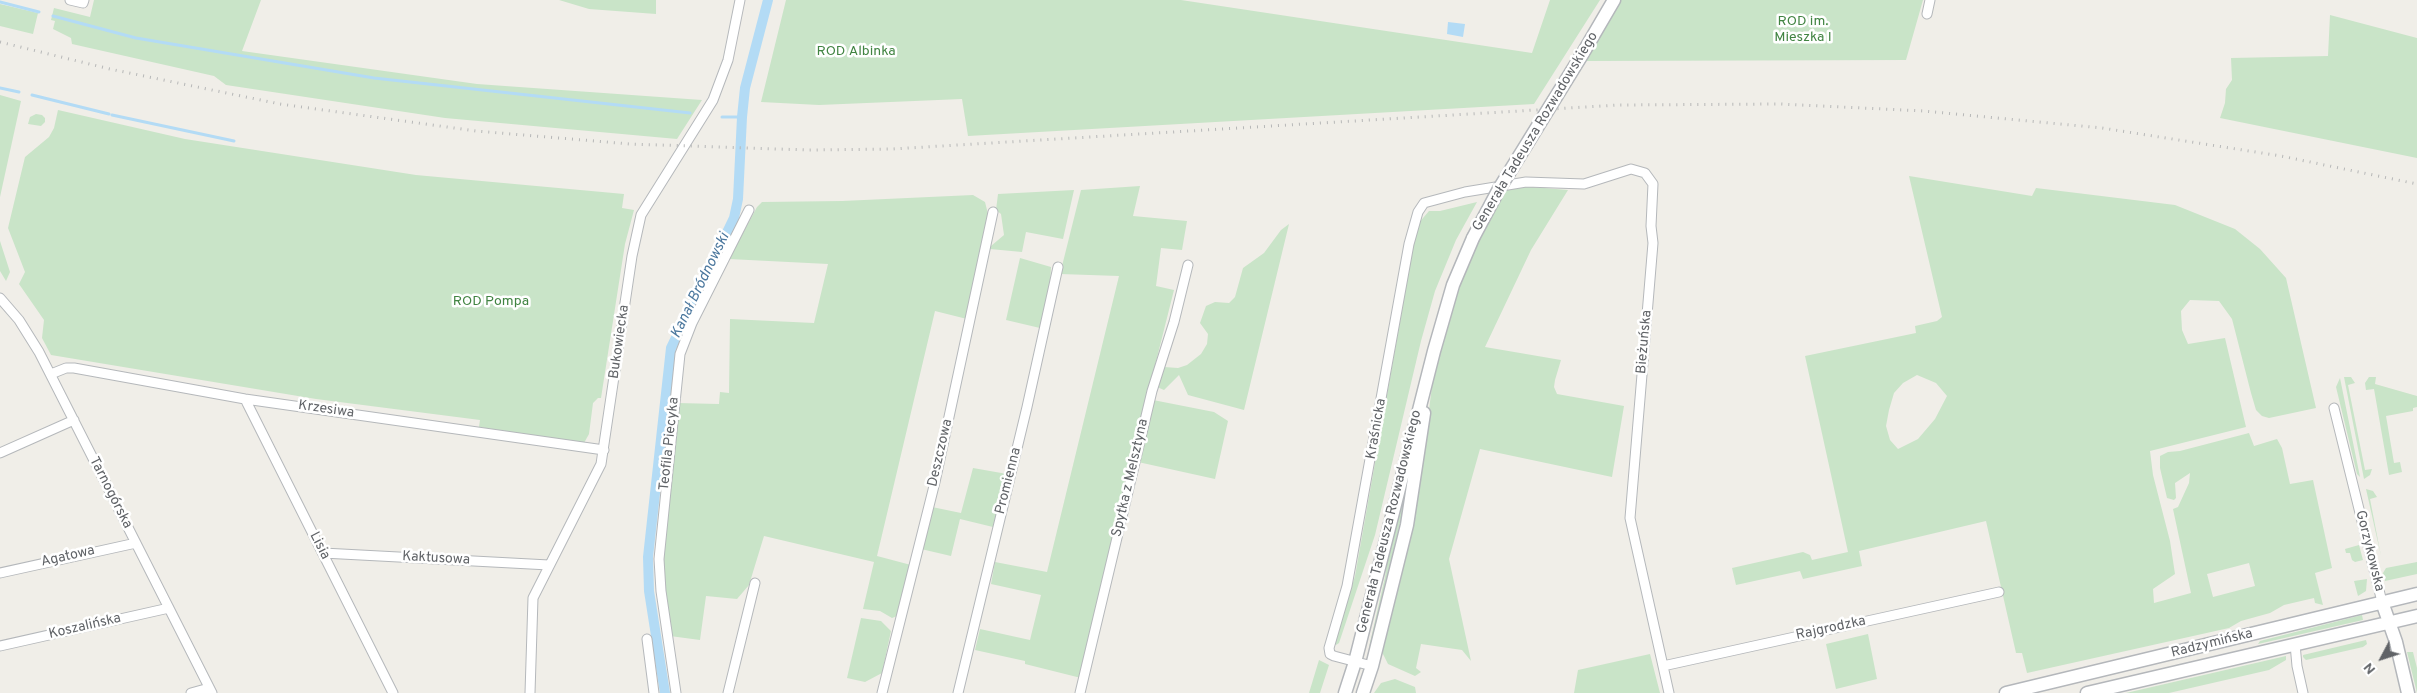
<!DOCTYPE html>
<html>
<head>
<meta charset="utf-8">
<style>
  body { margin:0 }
  #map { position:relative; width:2417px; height:693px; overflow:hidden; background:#f0eee8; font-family:Overpass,sans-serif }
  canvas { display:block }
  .north { position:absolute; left:2357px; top:633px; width:50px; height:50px; -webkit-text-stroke:4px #fff; paint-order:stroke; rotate:230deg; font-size:14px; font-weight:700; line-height:20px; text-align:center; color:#606367 }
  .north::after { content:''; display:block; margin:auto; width:18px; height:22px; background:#606367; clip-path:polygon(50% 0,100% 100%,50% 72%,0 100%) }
</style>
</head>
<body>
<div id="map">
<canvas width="2417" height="693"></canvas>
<div class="north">N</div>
</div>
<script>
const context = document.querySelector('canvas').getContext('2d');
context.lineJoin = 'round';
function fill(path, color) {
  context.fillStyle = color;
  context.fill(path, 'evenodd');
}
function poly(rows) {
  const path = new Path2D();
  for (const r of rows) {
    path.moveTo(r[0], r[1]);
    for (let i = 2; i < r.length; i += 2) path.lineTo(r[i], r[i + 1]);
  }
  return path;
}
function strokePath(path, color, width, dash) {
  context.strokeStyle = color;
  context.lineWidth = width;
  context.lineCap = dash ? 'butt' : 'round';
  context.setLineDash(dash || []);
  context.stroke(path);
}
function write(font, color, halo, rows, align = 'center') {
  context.font = font + ' Overpass,sans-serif';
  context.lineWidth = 5;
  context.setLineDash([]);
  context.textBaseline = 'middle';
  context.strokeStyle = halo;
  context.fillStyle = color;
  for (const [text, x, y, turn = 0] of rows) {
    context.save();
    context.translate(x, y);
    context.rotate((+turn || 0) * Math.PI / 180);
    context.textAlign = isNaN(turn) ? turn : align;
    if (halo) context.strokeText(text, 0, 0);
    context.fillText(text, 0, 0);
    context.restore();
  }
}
const green = poly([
  [94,0,261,0,242,51,477,84,702,100,677,139,445,118,226,85,214,76,72,44,71,38,53,29,55,21,51,20,54,8,90,17],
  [559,0,656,0,656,14,589,9],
  [786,0,1181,0,1532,53,1550,0,1600,0,1534,104,968,136,962,99,819,105,761,102],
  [1621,0,1923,0,1906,60,1586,61],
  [0,4,38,13,33,34,0,26],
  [2330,15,2417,38,2417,158,2220,118,2225,103,2226,89,2232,80,2231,58,2328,56],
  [0,95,21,101,0,197],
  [58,110,185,139,416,175,624,194,622,208,634,210,625,244,601,398,598,398,593,403,589,434,584,443,479,427,480,420,316,399,51,355,42,338,44,320,19,284,25,272,8,228,25,157,49,137,54,128],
  [36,114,42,115,45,118,45,122,41,126,28,124,30,117],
  [1909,176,2032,196,2036,188,2175,205,2235,229,2260,249,2286,278,2316,408,2269,418,2262,416,2256,410,2251,393,2232,319,2219,301,2190,300,2181,311,2182,330,2188,344,2225,338,2246,427,2150,451,2153,475,2170,541,2175,574,2153,589,2154,603,2191,593,2173,509,2178,507,2189,483,2190,473,2175,483,2176,498,2174,500,2167,498,2160,468,2160,456,2168,452,2180,451,2249,433,2254,446,2277,439,2282,448,2290,484,2313,480,2332,568,2315,573,2323,605,2315,603,2314,598,2284,605,2270,613,2241,621,2229,628,2027,673,2022,653,2016,653,1986,521,1859,551,1862,566,1803,579,1800,571,1736,585,1732,568,1803,552,1810,555,1812,560,1848,552,1805,356,1916,333,1915,326,1937,321,1942,317],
  [1917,375,1936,383,1947,396,1935,419,1918,439,1898,449,1890,440,1886,426,1889,410,1894,393,1903,383],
  [2249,563,2255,586,2213,597,2207,574],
  [1140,186,1133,216,1187,221,1182,250,1161,248,1156,286,1174,290,1137,437,1081,678,1025,664,1025,661,975,650,980,629,1030,640,1041,595,991,584,995,562,1047,572,1119,276,1060,274,1081,190],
  [1520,186,1568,190,1531,250,1485,347,1561,360,1555,380,1554,387,1557,394,1624,406,1612,477,1480,449,1449,559,1471,661,1462,650,1421,644,1416,668,1421,672,1415,676,1388,664,1382,652,1417,503,1435,363,1463,272,1507,188],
  [1074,190,1063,239,1026,232,1022,252,990,249,991,246,1004,235,1001,214,996,210,998,194],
  [973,195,985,202,988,214,978,275,967,319,935,311,877,556,911,565,897,616,892,618,880,611,863,609,874,562,764,536,749,585,737,599,706,596,700,640,670,636,662,574,677,403,719,404,720,392,729,393,730,319,814,323,828,264,729,259,757,207,762,202,842,201],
  [1477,202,1456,240,1435,291,1421,341,1375,535,1339,643,1336,645,1334,644,1355,576,1417,225,1429,211,1440,211],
  [1289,224,1244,410,1188,395,1179,375,1164,390,1157,387,1164,367,1178,368,1187,365,1201,354,1207,344,1208,334,1200,323,1206,306,1215,302,1229,303,1235,297,1243,268,1264,253,1281,230],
  [0,241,10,272,6,281,0,271],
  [1020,258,1051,267,1050,287,1040,328,1006,320],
  [2344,377,2351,377,2355,383,2348,385,2365,470,2372,469,2370,475,2364,479],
  [2369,377,2376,377,2375,384,2417,396,2417,407,2413,408,2413,411,2386,416,2394,463,2400,462,2402,472,2389,475,2374,389,2366,390,2365,383],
  [2340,378,2360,477,2357,474,2336,387],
  [1153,400,1214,412,1228,421,1215,479,1138,462],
  [1412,452,1406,496,1374,637,1369,647,1385,577,1392,531],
  [973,468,1007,474,993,527,960,519,951,556,921,549,932,507,961,513],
  [2366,489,2373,491,2377,497,2370,499,2381,556],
  [2359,545,2363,560,2355,562,2352,560,2350,553,2346,553,2345,549],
  [2417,562,2417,574,2385,581,2383,573,2386,568],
  [2367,579,2366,591,2358,596,2354,581],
  [2362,615,2363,620,2258,644,2260,641],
  [861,618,881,621,891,631,882,673,865,682,847,678],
  [1868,634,1877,679,1836,689,1826,644],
  [2366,640,2367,644,2363,647,2306,660,2303,657,2303,655],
  [2407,652,2413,652,2417,668,2417,693],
  [1650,654,1660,693,1574,693,1578,670],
  [2286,656,2286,660,2269,670,2169,693,2126,693],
  [1319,660,1329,665,1320,693,1309,693],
  [1395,679,1415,687,1416,693,1374,693,1381,683]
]);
const water = poly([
  [1448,22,1465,24,1463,37,1447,34]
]);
const stream = poly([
  [0,2,39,12],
  [53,16,136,38,374,78,690,113],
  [0,88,19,92],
  [32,95,109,114],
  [112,115,234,141],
  [722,117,742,117]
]);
const canal = poly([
  [665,693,649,591,648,557,671,348,734,218,738,199,742,117,745,88,768,0]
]);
const street = poly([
  [70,0,83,3,84,0],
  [1927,14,1930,0],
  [0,298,19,320,39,352,212,693],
  [51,374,66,368,74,368,245,399,604,450],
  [245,399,393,693],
  [2334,408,2382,602],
  [0,453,74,420],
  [323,553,549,565],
  [0,573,136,543],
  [647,639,654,693],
  [2295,644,2297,666,2303,693],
  [0,646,169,608],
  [1372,666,1334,656,1330,654,1329,648,1347,586,1409,244,1418,212,1424,203,1465,192,1526,182,1584,184,1631,169,1645,173,1653,184,1651,226,1653,243,1630,518,1669,693],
  [1663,666,1999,592],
  [191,693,209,688],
  [530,693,533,598,601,464,632,256,641,215,713,100,728,60,740,0],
  [676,693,661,591,659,559,680,354,692,323,749,210],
  [728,693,755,583],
  [882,693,935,482,993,212],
  [958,693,1027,407,1058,267],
  [1080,693,1152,391,1174,322,1188,265]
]);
const secondary = poly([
  [1583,53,1614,0],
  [2382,602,2396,642,2408,693],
  [1345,693,1355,662,1434,351,1453,285,1473,238],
  [1363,693,1372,666,1407,525,1424,413],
  [2006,693,2417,594],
  [2087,693,2417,616]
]);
const rail = poly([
  [0,42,110,69,280,104,476,131,630,144,808,150,892,149,1618,105,1780,104,1924,111,2102,128,2281,156,2417,184]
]);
const secondaryBridge = poly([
  [1473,238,1499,189,1583,53]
]);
const parkNames = [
  ["ROD im.",1803,22],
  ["Mieszka I",1803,38],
  ["ROD Albinka",856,52],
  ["ROD Pompa",491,302]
];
const streetNames = [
  ["Generała Tadeusza Rozwadowskiego",1536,132,-59],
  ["Bukowiecka",620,342,-82],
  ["Bieżuńska",1645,342,-85],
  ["Krzesiwa",326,410,8],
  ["Kraśnicka",1377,429,-80],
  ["Teofila Piecyka",670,444,-84],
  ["Deszczowa",941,453,-77],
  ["Spytka z Melsztyna",1131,478,-77],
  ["Promienna",1009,481,-76],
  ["Tarnogórska",110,493,63],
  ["Generała Tadeusza Rozwadowskiego",1390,522,-76],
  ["Lisia",319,546,63],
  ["Gorzykowska",2369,551,76],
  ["Agatowa",68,557,-13],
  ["Kaktusowa",436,559,3],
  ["Koszalińska",85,627,-13],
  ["Rajgrodzka",1831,629,-12],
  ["Radzymińska",2212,644,-14]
];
const waterNames = [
  ["Kanał Bródnowski",701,286,-64]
];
fill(green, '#c9e4c8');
fill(water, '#b3dbf5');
strokePath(stream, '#b3dbf5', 3);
strokePath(canal, '#b3dbf5', 10);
strokePath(street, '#b5b8bb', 11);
strokePath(secondary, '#b4b7bb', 15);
strokePath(street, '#fff', 9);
strokePath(secondary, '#fff', 12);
strokePath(rail, '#b6b7b7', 3, [1, 6]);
strokePath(secondaryBridge, '#b4b7bb', 15, []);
strokePath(secondaryBridge, '#fff', 12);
write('14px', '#418442', '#fff', parkNames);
write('14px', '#606367', '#fff', streetNames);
write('italic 15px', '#4c789e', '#fff', waterNames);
</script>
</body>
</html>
